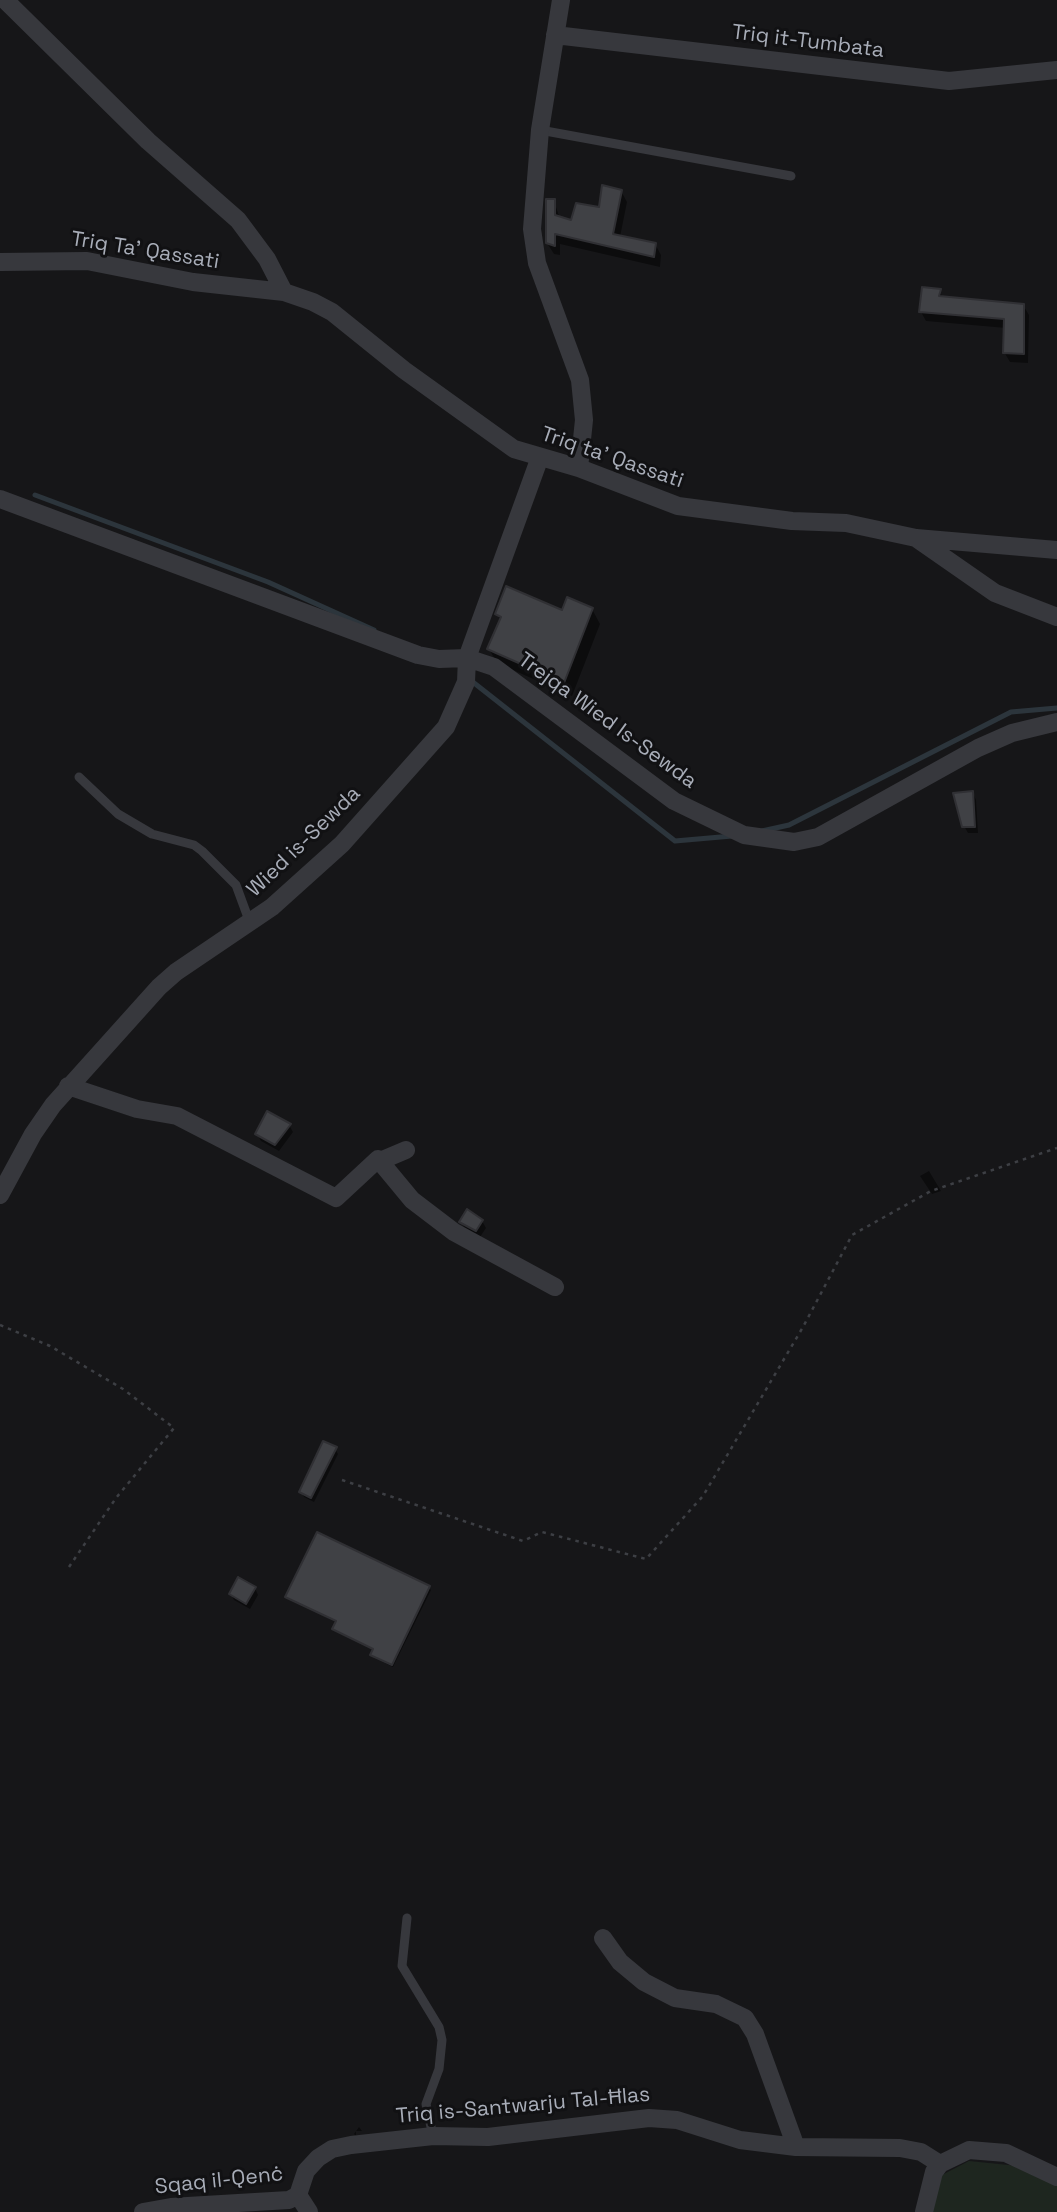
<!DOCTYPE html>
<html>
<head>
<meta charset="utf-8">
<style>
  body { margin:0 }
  canvas { display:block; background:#161618 }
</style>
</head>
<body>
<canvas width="1057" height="2212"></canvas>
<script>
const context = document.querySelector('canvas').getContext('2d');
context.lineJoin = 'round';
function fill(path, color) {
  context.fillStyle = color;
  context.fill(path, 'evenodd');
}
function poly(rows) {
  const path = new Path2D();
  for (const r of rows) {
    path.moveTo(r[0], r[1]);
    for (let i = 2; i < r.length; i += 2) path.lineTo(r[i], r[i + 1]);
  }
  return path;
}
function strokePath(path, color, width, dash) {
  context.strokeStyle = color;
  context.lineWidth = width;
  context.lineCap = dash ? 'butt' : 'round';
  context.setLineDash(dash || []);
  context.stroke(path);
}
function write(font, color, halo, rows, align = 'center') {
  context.font = font + ' "Space Grotesk",sans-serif';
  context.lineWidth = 6;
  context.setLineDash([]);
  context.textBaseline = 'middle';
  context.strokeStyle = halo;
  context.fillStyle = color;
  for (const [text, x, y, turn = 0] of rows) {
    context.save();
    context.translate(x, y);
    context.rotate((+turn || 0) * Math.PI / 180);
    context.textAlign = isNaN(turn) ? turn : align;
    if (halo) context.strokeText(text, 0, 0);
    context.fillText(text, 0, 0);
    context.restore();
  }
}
const green = poly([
  [969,2161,1028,2167,1057,2180,1057,2212,931,2212,942,2175]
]);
const shadow = poly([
  [621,191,627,202,620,237,655,244,661,255,660,267,560,244,560,255,554,254,547,243,554,201,560,219,572,222,600,209],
  [939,291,944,299,1023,305,1029,315,1028,363,1010,362,1004,352,1006,328,926,321,921,312],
  [592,609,600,624,572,696,497,663,489,649,501,621,497,614],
  [973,793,976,800,978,833,968,833,964,826],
  [289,1125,293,1132,279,1151,261,1141,257,1134],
  [929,1171,941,1191,932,1194,920,1176],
  [482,1221,486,1228,480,1237,465,1229,461,1222],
  [335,1449,338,1454,314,1502,304,1497,301,1492],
  [255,1588,258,1595,250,1609,234,1600,231,1594],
  [429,1588,431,1590,393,1667,374,1658,374,1650,336,1631,337,1623,287,1597],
  [359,2127,362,2131,356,2131,356,2135,365,2135,356,2136,354,2134]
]);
const stream = poly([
  [35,495,268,582,374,630],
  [469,679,675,841,732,836],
  [762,831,789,825,1011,712,1057,708]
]);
const building = poly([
  [602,185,622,190,613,234,656,243,654,257,555,234,555,246,546,243,546,199,555,199,555,215,571,220,576,203,599,207,602,185],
  [922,287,941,289,939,296,1024,304,1024,354,1003,353,1004,319,919,312,922,287],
  [506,586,562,610,567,597,593,608,564,683,487,649,501,617,495,614,506,586],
  [973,791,975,827,962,827,953,793,973,791],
  [267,1111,291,1124,275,1145,255,1134,267,1111],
  [467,1209,483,1220,476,1231,459,1222,467,1209],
  [323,1441,337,1447,311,1498,299,1492,323,1441],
  [317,1532,430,1586,392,1665,370,1655,373,1649,332,1629,336,1621,285,1597,317,1532],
  [238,1577,256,1587,246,1604,229,1594,238,1577]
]);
const path = poly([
  [0,1325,50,1346,123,1389,174,1428,116,1498,69,1567],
  [342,1480,523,1541,542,1532,646,1559,703,1496,803,1327,852,1235,931,1191,1057,1148]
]);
const service = poly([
  [540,130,791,176],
  [79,777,118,814,152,834,194,845,202,851,236,885,250,923],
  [407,1918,402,1966,439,2027,442,2040,439,2069,426,2104,433,2136]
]);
const minor = poly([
  [5,0,148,141,238,220,267,259,284,292],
  [561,0,540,130,532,229,537,263,580,380,584,420,579,468],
  [555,35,949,81,1057,70],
  [0,262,87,261,193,282,284,292,313,302,332,312,404,370,514,449,579,468,678,506,792,521,846,523,916,538,1057,550],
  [0,499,418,655,439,659,467,658,494,667,674,801,744,835,794,842,818,837,978,748,1012,733,1057,722],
  [916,538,995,593,1057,617],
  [68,1086,137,1109,177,1116,336,1198,378,1159,412,1200,454,1232,555,1287],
  [380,1161,406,1150],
  [0,1195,33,1134,53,1105,159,987,176,972,272,907,342,844,446,727,466,682,467,658,540,457],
  [603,1938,620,1962,644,1982,675,1998,716,2004,745,2018,755,2034,796,2147],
  [940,2164,969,2150,1006,2153,1057,2177],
  [298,2195,306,2171,318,2158,332,2149,351,2145,433,2136,488,2137,649,2118,677,2120,740,2140,796,2147,900,2148,921,2152,940,2164],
  [298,2195,309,2212],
  [143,2212,171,2207,289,2200,298,2195],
  [924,2212,934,2172,940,2164]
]);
const streetNames = [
  ["Triq it-Tumbata",808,42,7],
  ["Triq Ta' Qassati",145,251,9],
  ["Triq ta' Qassati",612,458,19],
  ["Trejqa Wied Is-Sewda",607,721,36],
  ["Wied is-Sewda",304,842,-44],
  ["Triq is-Santwarju Tal-Ħlas",523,2106,-5],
  ["Sqaq il-Qenċ",219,2181,-6]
];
fill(green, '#1e261f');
fill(shadow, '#0007');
strokePath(stream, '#2c353c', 5);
fill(building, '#404145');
strokePath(building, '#303034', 2);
strokePath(path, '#3d3f44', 2.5, [3.5, 5]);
strokePath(service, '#37383d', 9);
strokePath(minor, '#37383d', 18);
write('21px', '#a8adb8', '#111113', streetNames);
</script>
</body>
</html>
